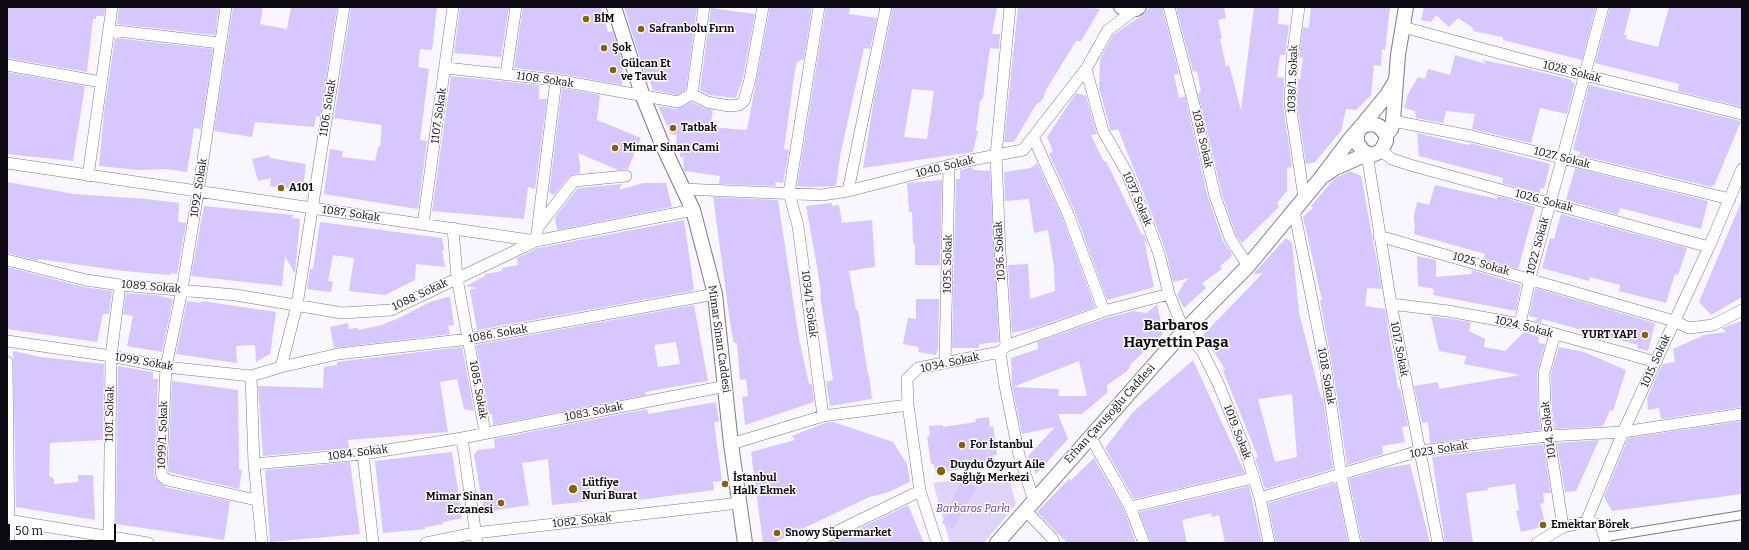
<!DOCTYPE html>
<html>
<head>
<meta charset="utf-8">
<style>
  body { margin:0 }
  #map { position:relative; width:1749px; height:550px; overflow:hidden; background:#f8f6fe; font-family:Bitter,serif }
  canvas { display:block }
  .frame { position:absolute; inset:0; border:8px solid #0c0a11; pointer-events:none }
  .scale { position:absolute; left:8px; top:524px; width:108px; height:18px; box-sizing:border-box; border:2px solid #0c0a11; border-top:0; padding-left:5px; font-size:12px; line-height:14px; white-space:nowrap; color:#0c0a11; -webkit-text-stroke:3px #fff; paint-order:stroke }
</style>
</head>
<body>
<div id="map">
<canvas width="1749" height="550"></canvas>
<div class="frame"></div>
<div class="scale">50 m</div>
</div>
<script>
const context = document.querySelector('canvas').getContext('2d');
context.lineJoin = 'round';
function fill(path, color) {
  context.fillStyle = color;
  context.fill(path, 'evenodd');
}
function poly(rows) {
  const path = new Path2D();
  for (const r of rows) {
    path.moveTo(r[0], r[1]);
    for (let i = 2; i < r.length; i += 2) path.lineTo(r[i], r[i + 1]);
  }
  return path;
}
function strokePath(path, color, width, dash) {
  context.strokeStyle = color;
  context.lineWidth = width;
  context.lineCap = dash ? 'butt' : 'round';
  context.setLineDash(dash || []);
  context.stroke(path);
}
function write(font, color, halo, rows, align = 'center') {
  context.font = font + ' Bitter,serif';
  context.lineWidth = 3;
  context.setLineDash([]);
  context.textBaseline = 'middle';
  context.strokeStyle = halo;
  context.fillStyle = color;
  for (const [text, x, y, turn = 0] of rows) {
    context.save();
    context.translate(x, y);
    context.rotate((+turn || 0) * Math.PI / 180);
    context.textAlign = isNaN(turn) ? turn : align;
    if (halo) context.strokeText(text, 0, 0);
    context.fillText(text, 0, 0);
    context.restore();
  }
}
const green = poly([
  [1008,473,1016,504,984,543,950,543,933,483]
]);
const building = poly([
  [7,7,105,7,104,16,96,16,96,19,93,19,87,72,7,58],
  [119,7,219,7,215,35,117,24],
  [233,7,263,7,260,24,287,29,291,7,337,7,320,117,316,116,314,127,255,122,252,137,214,131],
  [351,7,437,7,432,50,420,49,418,67,429,69,420,140,427,141,418,209,324,194,330,149,343,151,342,157,375,161,378,147,380,147,382,125,334,118],
  [460,7,509,7,501,57,454,53],
  [523,7,601,7,608,32,613,31,623,64,622,85,557,73,514,68],
  [624,7,697,7,686,90,677,95,653,90,650,82,647,81],
  [770,7,812,7,804,59,797,62,795,70,784,149,789,150,783,183,775,182,776,186,719,184,720,176,684,171,683,157,680,157,680,152,677,152,678,147,676,146,677,135,671,134,658,106,677,109,692,102,704,108,713,110,710,127,747,130],
  [826,7,850,7,849,14,877,18,870,49,864,48,840,156,836,186,808,187,797,186],
  [893,7,997,7,992,34,1000,34,999,49,990,48,983,98,980,101,976,131,978,131,973,152,863,168,874,99],
  [912,89,934,91,927,139,904,137],
  [1018,7,1073,7,1100,9,1081,41,1076,41,1046,90,1043,99,1035,106,1014,142,1004,142],
  [1150,7,1162,7,1179,74,1174,75,1179,98,1185,96,1208,198,1223,241,1232,254,1231,257,1220,266,1222,269,1202,283,1206,288,1184,308,1177,295,1184,283,1189,278,1173,282,1166,252,1153,217,1118,129,1111,131,1110,128,1099,88,1100,59,1113,35,1144,14],
  [1176,7,1224,7,1226,18,1218,20,1222,39,1220,39,1226,66,1229,65,1241,110,1254,7,1279,7,1278,24,1289,25,1285,55,1280,55,1277,77,1284,78,1283,105,1292,167,1287,168,1287,191,1277,203,1279,207,1242,243,1236,235,1222,194,1198,93,1201,92,1197,71,1193,72],
  [1311,7,1390,7,1385,50,1382,49,1381,66,1374,65,1371,95,1356,110,1346,109,1341,131,1315,162,1306,164,1297,104,1298,79,1300,79,1303,58,1299,57,1303,27,1308,28,1309,26],
  [1424,7,1596,7,1582,60,1503,40,1503,37,1473,31,1473,28,1458,18,1449,27,1436,15,1431,22,1421,20],
  [1610,7,1631,7,1624,35,1627,35,1626,39,1658,47,1669,7,1742,7,1742,107,1678,91,1679,84,1595,63],
  [711,8,755,14,743,77,736,98,709,95,700,90],
  [115,38,213,49,201,129,194,128,187,172,166,169,138,170,99,166,104,112],
  [1455,55,1486,64,1482,60,1528,69,1572,80,1571,82,1575,83,1567,114,1540,108,1531,143,1472,129,1475,114,1446,111,1443,123,1416,118,1415,111,1404,108,1408,94,1418,77,1425,79,1428,69,1450,75],
  [7,72,85,86,73,161,7,154],
  [451,76,539,85,539,99,547,99,535,189,528,187,524,219,432,211],
  [1589,85,1741,121,1714,186,1712,185,1712,187,1579,155,1580,152,1573,150],
  [562,88,600,95,597,120,641,138,628,169,618,170,578,153,580,165,580,173,569,176,554,195,549,193],
  [1076,93,1086,96,1097,134,1091,135,1104,162,1106,161,1142,235,1144,234,1149,247,1144,240,1154,287,1107,300,1075,212,1049,154,1053,151,1047,137],
  [1417,133,1468,145,1470,143,1550,164,1544,189,1541,188,1539,193,1502,183,1503,178,1419,156],
  [269,155,270,158,306,164,303,190,270,186,271,178,258,181,252,159],
  [1037,163,1062,217,1095,307,1035,328,1012,333,1008,265,1028,264,1030,299,1055,291,1054,266,1048,230,1034,233,1029,199,1005,201,1004,172,1031,168],
  [973,167,973,170,990,171,999,342,979,344,979,348,952,348,956,179,960,179,960,170],
  [1575,168,1708,201,1701,229,1620,208,1618,215,1566,200],
  [1350,171,1361,176,1382,289,1367,288,1365,306,1385,309,1398,389,1400,388,1408,426,1402,427,1405,442,1382,446,1383,454,1347,465,1333,369,1320,301,1322,300,1303,217,1313,208,1311,206,1334,179],
  [942,180,940,265,915,265,915,244,913,243,912,212,909,212,907,183],
  [7,182,74,194,146,199,179,203,178,222,186,223,177,274,170,273,170,275,124,271,38,259,38,261,7,253],
  [643,183,666,183,672,207,557,230,555,217,578,188,622,184,619,190],
  [1435,185,1497,199,1498,196,1535,207,1518,269,1484,259,1485,254,1414,234,1415,224,1414,223,1414,215,1417,202,1429,205],
  [713,197,778,200,799,339,809,384,812,384,814,402,745,425,742,397,748,396,746,379,740,380,737,343,734,343,731,329],
  [1742,200,1742,297,1711,315,1699,302],
  [832,203,832,206,839,205,842,223,872,220,875,267,849,271,856,310,858,310,868,375,869,375,872,399,830,406,826,382,833,380,820,295,821,295,818,272,806,206],
  [204,206,293,215,292,218,300,219,295,274,285,256,282,286,191,276],
  [1561,214,1687,248,1678,275,1675,274,1666,303,1619,291,1620,285,1590,277,1589,281,1542,268,1550,238,1554,239],
  [684,220,694,289,692,291,477,330,470,290,477,288,466,286,485,276,485,274,502,271,502,268,518,265,517,258,538,248],
  [320,222,442,238,444,250,442,250,445,267,416,264,415,280,385,295,349,291,354,258,333,255,328,281,333,282,331,292,307,289,310,269,313,269],
  [1286,238,1292,243,1299,313,1321,398,1323,398,1333,469,1265,489,1255,458,1258,457,1223,371,1225,369,1203,335,1263,273,1253,274],
  [1292,394,1297,457,1275,462,1258,399],
  [1417,256,1436,260,1436,277,1471,274,1472,270,1521,285,1516,311,1433,295,1434,289,1418,286],
  [7,267,84,287,112,291,109,314,103,314,97,342,7,329],
  [1535,288,1655,323,1648,351,1637,348,1638,345,1542,319,1541,323,1535,321,1538,318,1529,316],
  [126,293,156,295,173,299,162,352,127,346,133,316,123,314],
  [447,297,450,297,454,325,448,326,450,334,334,348,330,327,348,323,349,329,358,328,358,330,382,325,399,318,430,302],
  [916,299,939,299,938,348,936,355,918,352,919,347,903,344,908,318,916,319],
  [187,301,201,303,201,301,276,312,270,354,256,362,255,345,236,346,237,363,176,354],
  [1157,304,1163,334,1131,364,1127,371,1106,386,1108,392,1082,414,1058,414,1068,439,1036,474,1028,456,1055,427,1022,434,1012,386,1011,358,1038,349,1037,342,1106,318,1133,311,1147,313],
  [1079,361,1087,396,1058,396,1059,389,1013,387],
  [694,305,708,381,645,392,646,395,493,425,492,414,489,414,476,345],
  [676,342,680,364,658,367,654,345],
  [1431,316,1471,322,1469,331,1485,339,1484,347,1505,351,1524,332,1539,337,1538,343,1545,344,1537,373,1538,411,1541,430,1430,443,1428,422,1422,423,1414,386,1438,382,1439,389,1520,375,1464,364,1466,356,1439,351],
  [1742,321,1742,407,1661,419,1659,408,1648,410,1647,398,1661,367,1663,364,1675,362,1673,349,1704,335,1726,332,1722,328],
  [462,347,474,411,464,409,457,379,440,382,448,432,348,440,349,448,263,456,258,386,323,388,324,367,337,365,337,362],
  [1559,347,1584,352,1626,370,1613,411,1610,410,1603,426,1555,429,1552,410,1551,374],
  [13,351,41,357,104,364,103,440,50,443,49,476,54,479,54,484,78,482,78,475,93,475,95,520,16,507],
  [1193,360,1245,473,1134,499,1105,448,1133,412],
  [118,366,153,372,153,379,158,379,154,471,155,478,165,487,230,501,224,540,116,524],
  [172,381,238,390,239,470,242,470,239,489,168,472],
  [716,402,719,422,714,422,722,481,713,482,714,490,638,500,637,495,614,497,611,478,589,481,591,501,552,505,548,459,522,463,529,505,484,512,474,455,478,450,495,448,494,439,647,409,648,414],
  [989,417,990,427,993,426,997,455,993,455,995,465,935,473,934,464,931,464,927,436,930,435,929,426,942,425,943,427,976,422,975,419],
  [1742,421,1742,494,1612,511,1604,497,1628,438],
  [833,422,893,442,907,464,910,482,886,493,869,497,773,543,763,543,751,452,795,440,792,436,825,423],
  [1599,440,1576,491,1565,492,1557,443],
  [1543,444,1551,493,1543,493,1544,503,1540,504,1546,526,1521,532,1516,511,1519,510,1515,484,1487,488,1488,490,1466,493,1473,543,1445,543,1432,457],
  [452,452,462,518,443,522,443,524,425,527,425,529,383,533,375,461],
  [1094,458,1124,510,1136,543,1067,543,1037,512,1070,478,1070,481],
  [350,462,360,534,270,542,265,470],
  [1410,464,1430,543,1362,543,1349,479,1385,468],
  [962,480,976,488,953,529,942,523],
  [1336,483,1348,543,1276,543,1268,503],
  [1249,486,1262,543,1225,543,1219,515,1212,517,1211,513,1182,520,1187,543,1151,543,1139,512],
  [908,505,924,543,829,543]
]);
const pedestrian = poly([
  [1606,537,1742,515]
]);
const minor = poly([
  [226,7,198,193,182,290,166,367,161,471,162,476,167,480,256,500],
  [819,7,789,193,798,226,823,416],
  [1169,7,1194,105,1215,196,1230,238,1248,266],
  [1299,7,1292,59,1290,104,1304,198],
  [1403,27,1532,62,1742,114],
  [109,30,220,43],
  [7,65,101,82],
  [446,68,556,80,678,102,692,94,704,7],
  [1086,69,1103,131,1126,171,1146,219,1159,254,1169,294,1184,331,1202,351,1218,383,1243,444,1260,498,1269,543],
  [506,74,516,7],
  [692,94,707,102,729,106,739,105,744,101,750,79,763,7],
  [1393,121,1471,136,1730,199],
  [1033,137,1068,214,1104,311],
  [1381,151,1392,159,1410,165,1709,247],
  [1367,154,1391,304,1438,543],
  [7,163,536,241,693,210],
  [88,176,112,7],
  [683,189,822,195,848,191,966,161,1023,150,1086,69,1108,30,1136,9,1136,7],
  [848,191,886,7],
  [1294,210,1326,370,1341,475,1355,543],
  [423,224,453,7],
  [539,226,574,181,626,176],
  [453,228,457,278,485,432],
  [1379,236,1674,321,1689,328,1713,325,1742,310],
  [7,260,86,280,120,285,236,295,342,313,391,310,536,241,556,80],
  [1391,304,1448,311,1520,324,1656,362],
  [1520,324,1530,278,1603,7],
  [1555,334,1544,373,1545,411,1563,527],
  [7,341,111,356,166,367,251,376,281,367,338,354,469,339,715,294],
  [1006,346,1000,252,996,155,1010,7],
  [1000,352,1005,386,1019,455,1034,501],
  [7,362,9,543],
  [945,363,949,165],
  [281,367,297,305,344,7],
  [251,376,254,464,262,543],
  [1090,436,1130,507,1144,543],
  [462,438,477,543],
  [731,444,823,416,908,405],
  [363,454,373,543],
  [254,464,363,454,462,438,726,386],
  [1260,498,1419,451,1548,436,1623,432,1742,414],
  [1130,507,1253,478],
  [1026,511,1052,538,1054,543],
  [7,520,148,543],
  [1586,522,1623,432,1709,247,1742,169],
  [109,543,111,356,120,285],
  [426,543,475,533,739,503],
  [813,543,920,491],
  [937,543,920,491,908,405,907,379,918,368,1000,352,1006,346,1104,311,1169,294],
  [1537,543,1563,527,1586,522,1601,525,1606,543]
]);
const tertiary = poly([
  [614,7,643,97,662,144,693,210,715,294,731,444,745,543],
  [1121,7,1136,9,1139,7],
  [1386,135,1391,129,1393,121,1398,55,1406,7],
  [1325,175,1335,168,1367,154],
  [997,543,1184,331,1248,266,1320,179,1351,138,1359,129,1365,125,1372,124,1379,126,1386,135,1386,141,1381,151,1372,155,1364,152,1357,143,1357,135,1359,129,1387,95,1395,82]
]);
const markers = [
  [586,19,4,"#886200"],
  [641,29,4,"#886200"],
  [604,48,4,"#886200"],
  [613,70,4,"#886200"],
  [673,128,4,"#886200"],
  [615,148,4,"#886200"],
  [281,188,4,"#886200"],
  [1645,335,4,"#886200"],
  [962,445,4,"#886200"],
  [941,471,5,"#886200"],
  [725,484,4,"#886200"],
  [573,489,5,"#886200"],
  [501,503,4,"#886200"],
  [1543,525,4,"#886200"],
  [777,533,4,"#886200"]
];
const poiNames = [
  ["BİM",594,19],
  ["Safranbolu Fırın",649,29],
  ["Şok",612,48],
  ["Gülcan Et",621,64],
  ["ve Tavuk",621,77],
  ["Tatbak",681,128],
  ["Mimar Sinan Cami",623,148],
  ["A101",289,188],
  ["YURT YAPI",1637,335,"right"],
  ["For İstanbul",970,445],
  ["Duydu Özyurt Aile",950,465],
  ["Sağlığı Merkezi",950,478],
  ["İstanbul",733,478],
  ["Halk Ekmek",733,491],
  ["Lütfiye",582,483],
  ["Nuri Burat",582,496],
  ["Mimar Sinan",493,497,"right"],
  ["Eczanesi",493,510,"right"],
  ["Emektar Börek",1551,525],
  ["Snowy Süpermarket",785,533]
];
const streetNames = [
  ["1028. Sokak",1572,72,14],
  ["1038/1. Sokak",1293,79,-88],
  ["1108. Sokak",545,80,8],
  ["1106. Sokak",328,108,-81],
  ["1107. Sokak",439,116,-82],
  ["1038. Sokak",1202,139,77],
  ["1027. Sokak",1562,158,14],
  ["1040. Sokak",945,167,-14],
  ["1092. Sokak",199,188,-81],
  ["1037. Sokak",1137,199,67],
  ["1026. Sokak",1544,201,15],
  ["1087. Sokak",351,214,8],
  ["1022. Sokak",1538,246,-75],
  ["1036. Sokak",1000,251,-93],
  ["1035. Sokak",948,264,-89],
  ["1025. Sokak",1481,264,16],
  ["1089. Sokak",151,287,5],
  ["1088. Sokak",420,295,-25],
  ["1034/1. Sokak",809,304,83],
  ["1024. Sokak",1524,327,14],
  ["1086. Sokak",498,334,-10],
  ["Mimar Sinan Caddesi",719,339,82],
  ["1017. Sokak",1399,349,79],
  ["1015. Sokak",1656,361,-66],
  ["1099. Sokak",144,362,10],
  ["1034. Sokak",950,363,-12],
  ["1018. Sokak",1326,376,80],
  ["1085. Sokak",478,390,80],
  ["1083. Sokak",594,412,-11],
  ["1101. Sokak",110,414,-89],
  ["Erhan Çavuşoğlu Caddesi",1110,414,-48],
  ["1014. Sokak",1549,430,-97],
  ["1019. Sokak",1237,432,69],
  ["1099/1. Sokak",163,435,-88],
  ["1023. Sokak",1439,450,-9],
  ["1084. Sokak",358,453,-7],
  ["1082. Sokak",582,521,-6]
];
const parkNames = [
  ["Barbaros Parkı",973,509]
];
const districtNames = [
  ["Barbaros",1176,326],
  ["Hayrettin Paşa",1176,343]
];
fill(green, '#ddd4f8');
fill(building, '#d6c7fe');
strokePath(pedestrian, '#7d788a', 10);
strokePath(minor, '#7d788a', 12);
strokePath(tertiary, '#7d788a', 16);
strokePath(pedestrian, '#fff', 8);
strokePath(minor, '#fff', 11);
strokePath(tertiary, '#fff', 14);
for (const [x, y, r, color] of markers) {
  const dot = new Path2D();
  dot.arc(x, y, r, 0, 2 * Math.PI);
  context.fillStyle = color;
  context.fill(dot);
  strokePath(dot, '#fff', 1.5);
}
write('bold 11px', '#0c0a11', '#fff', poiNames, 'left');
write('11px', '#0c0a11', '#fff', streetNames);
write('italic 11px', '#604394', '#fff', parkNames);
write('bold 15px', '#0c0a11', '#fff', districtNames);
</script>
</body>
</html>
